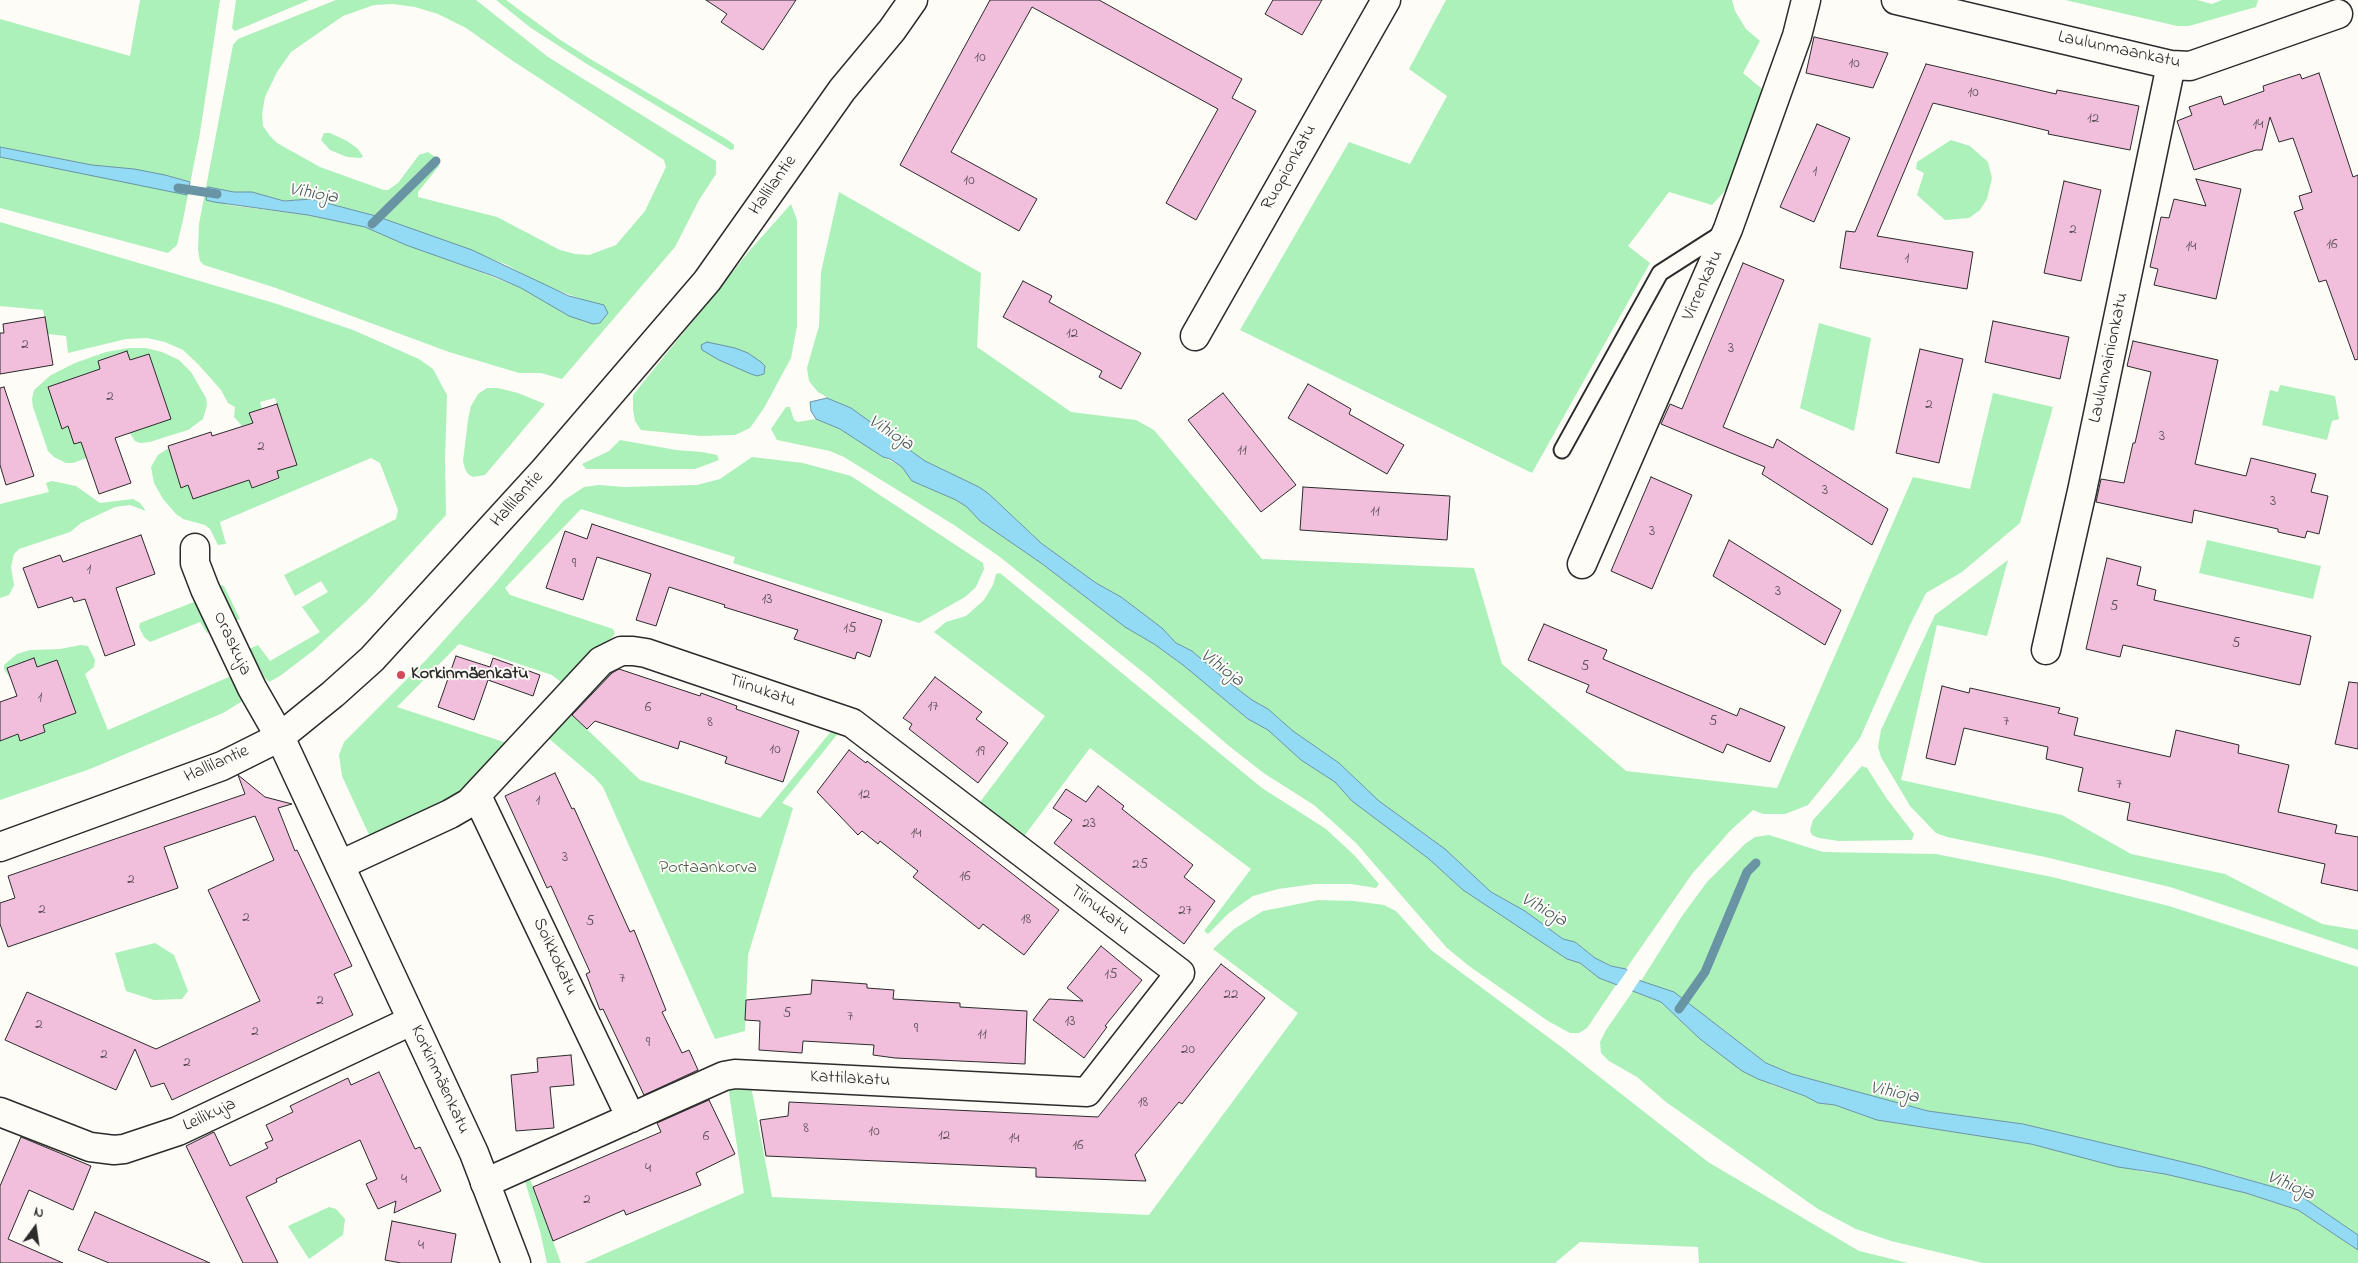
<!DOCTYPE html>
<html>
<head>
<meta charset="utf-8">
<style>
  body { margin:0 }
  #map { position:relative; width:2358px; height:1263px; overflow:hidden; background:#fdfcf7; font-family:"Indie Flower",sans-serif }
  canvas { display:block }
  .north { position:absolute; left:10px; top:1203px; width:50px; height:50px; -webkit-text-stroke:4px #fdfcf7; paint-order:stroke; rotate:14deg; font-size:14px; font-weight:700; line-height:20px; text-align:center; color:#2b2b2b }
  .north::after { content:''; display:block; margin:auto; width:18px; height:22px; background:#2b2b2b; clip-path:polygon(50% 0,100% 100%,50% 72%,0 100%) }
</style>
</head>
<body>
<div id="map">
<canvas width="2358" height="1263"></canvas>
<div class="north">N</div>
</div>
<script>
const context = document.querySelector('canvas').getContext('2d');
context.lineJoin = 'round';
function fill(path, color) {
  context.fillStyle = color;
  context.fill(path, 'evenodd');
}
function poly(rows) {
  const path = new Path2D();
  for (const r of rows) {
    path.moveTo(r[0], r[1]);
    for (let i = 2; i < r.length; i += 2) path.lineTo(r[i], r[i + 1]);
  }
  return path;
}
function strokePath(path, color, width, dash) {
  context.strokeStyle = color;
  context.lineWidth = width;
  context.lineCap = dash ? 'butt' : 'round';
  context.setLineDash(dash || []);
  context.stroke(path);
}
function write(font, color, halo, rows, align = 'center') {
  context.font = font + ' "Indie Flower",sans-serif';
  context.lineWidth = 4;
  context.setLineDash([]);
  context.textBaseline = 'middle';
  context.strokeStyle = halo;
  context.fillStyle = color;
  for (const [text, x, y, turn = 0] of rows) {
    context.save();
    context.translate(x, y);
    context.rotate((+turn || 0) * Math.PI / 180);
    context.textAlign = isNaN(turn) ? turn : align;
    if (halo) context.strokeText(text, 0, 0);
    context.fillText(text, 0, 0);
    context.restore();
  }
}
const green = poly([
  [140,0,220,0,200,133,183,220,177,245,168,253,0,208,0,157,187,194,190,182,165,175,134,169,93,165,0,147,0,19,130,56],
  [236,0,309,0,235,31,232,28],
  [336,0,476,0,548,57,716,161,716,174,699,200,675,247,562,379,541,373,519,373,449,352,276,288,204,265,200,261,198,250,199,224,233,45,238,39],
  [393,4,415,7,438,14,466,28,513,61,664,160,666,167,645,211,616,245,589,255,575,254,560,250,497,217,418,197,418,192,439,166,438,159,428,152,419,155,398,183,388,190,384,190,320,167,277,143,270,136,263,126,262,114,265,97,277,72,291,52,343,16,374,5],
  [208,188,234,192,252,192,284,201,311,199,376,216,505,264,541,284,589,302,521,288,365,227,308,215,228,205],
  [496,0,506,0,559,39,592,60,728,140,734,145,734,149,731,150,590,66,531,28],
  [1446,0,1732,0,1735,11,1746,29,1760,41,1743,73,1768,94,1735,180,1712,205,1669,192,1628,246,1650,263,1532,473,1240,330,1349,142,1410,164,1447,96,1409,69],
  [2065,0,2197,0,2212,4,2222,0,2258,0,2256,7,2189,26,2177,26],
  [324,133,330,133,347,141,357,148,363,156,361,158,347,157,330,150,321,140],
  [1951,140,1970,146,1988,162,1992,178,1987,199,1980,210,1969,218,1945,220,1917,195,1924,173,1916,169,1917,162],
  [839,192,981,273,977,347,1071,412,1136,420,1154,430,1262,559,1474,568,1502,664,1626,771,1777,788,1913,477,1970,489,1993,393,2053,407,2020,523,1962,572,1926,593,1910,625,1860,738,1833,774,1808,805,1785,814,1763,814,1753,810,1730,831,1692,874,1626,969,1611,966,1595,958,1575,942,1563,939,1525,911,1491,892,1445,849,1379,801,1339,763,1293,731,1268,709,1252,700,1221,676,1192,651,1176,643,1162,628,1121,597,1096,583,1041,543,989,494,979,487,925,461,851,408,837,403,818,392,809,381,807,368,819,326,821,272],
  [791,204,797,220,797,326,791,358,764,408,750,428,735,435,701,436,641,430,635,421,633,409,633,395,751,249],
  [0,222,274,303,353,330,419,359,433,369,447,395,445,459,446,515,366,602,314,650,280,676,269,682,265,678,249,649,258,645,270,661,320,632,302,607,328,592,321,581,295,596,284,575,396,519,398,510,380,463,371,458,220,522,226,544,218,545,210,529,205,525,183,519,176,514,163,499,154,483,151,467,158,455,175,444,172,459,181,487,188,485,193,499,249,480,252,488,279,479,277,471,297,464,275,398,260,402,262,409,249,414,253,423,242,426,234,417,235,407,228,403,221,390,198,364,183,350,165,342,147,338,126,339,68,353,66,336,48,334,43,310,0,306],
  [1819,323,1871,338,1854,431,1800,408],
  [129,348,146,348,162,352,179,360,191,372,206,398,207,405,203,419,188,430,162,438,150,442,140,443,135,441,128,430,160,423,168,411,149,354,130,360,127,351,98,361,100,369,56,384,60,397,63,428,68,426,105,434,105,451,73,463,66,463,54,457,48,451,33,407,32,399,34,390,51,375,75,363,106,352],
  [2280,385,2335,396,2339,419,2332,421,2327,440,2262,425,2270,390,2278,392],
  [487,388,498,388,518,393,545,404,485,475,473,477,468,474,465,469,463,461,468,420,471,406,478,394],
  [786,407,790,407,794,420,798,422,816,419,840,429,883,457,902,467,912,481,956,500,967,507,980,521,1041,563,1125,627,1154,644,1183,665,1248,719,1268,730,1301,760,1335,782,1352,801,1429,859,1463,890,1567,959,1580,963,1599,978,1616,985,1587,1028,1579,1033,1570,1033,1548,1021,1469,966,1447,948,1356,843,1333,822,1314,805,1265,774,1229,746,1149,677,1000,557,954,525,844,457,830,451,777,440,771,429],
  [620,440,676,450,702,452,717,455,719,460,695,469,586,469,582,464,609,451],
  [752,457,803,463,851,476,983,563,984,569,976,587,965,597,919,623,733,563,735,557,581,509,505,588,510,595,613,629,615,634,566,686,552,675,459,644,397,707,510,744,454,799,371,839,342,776,339,755,344,742,427,659,496,582,563,501,584,487,599,485,624,487,697,485,720,479],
  [52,481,76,486,100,503,133,499,140,503,146,511,130,505,115,507,81,523,70,532,19,549,14,554,11,567,14,585,9,595,0,598,0,504,49,492,46,483],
  [2207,540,2321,566,2313,599,2199,573],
  [2008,560,1987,636,1937,625,1901,780,2062,815,2131,854,2225,874,2322,924,2358,930,2358,950,2170,887,2045,857,1947,837,1936,833,1910,806,1881,757,1878,747,1881,730,1935,615],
  [1000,573,1262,788,1326,829,1355,856,1379,884,1376,888,1351,884,1315,884,1278,889,1253,896,1229,913,1208,934,1204,931,1251,869,1090,748,1022,839,977,806,1045,716,934,632,946,622,966,616,984,600,993,585,996,574],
  [221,585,224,586,240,619,235,621,217,587],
  [194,602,198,603,213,632,207,633,200,622,150,642,144,637,139,627,140,623],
  [81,645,88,646,95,660,94,667,85,674,108,730,231,676,219,652,244,700,223,713,90,769,0,800,0,741,18,734,20,741,45,732,43,725,76,713,57,660,12,681,4,669,4,665,17,654,30,650,60,649],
  [610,667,617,668,572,715,640,780,760,818,833,729,840,731,782,803,793,808,748,955,745,1031,715,1039,603,787,594,777,547,737,568,718,568,714],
  [1862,766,1867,768,1887,799,1914,834,1912,840,1839,841,1819,838,1812,835,1810,830,1813,820],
  [1769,835,1823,852,1936,854,2052,877,2169,906,2358,967,2358,1235,2301,1196,2234,1175,2023,1124,1928,1111,1792,1074,1766,1063,1710,1022,1641,981,1682,916,1707,882,1745,844,1755,837],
  [1318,900,1354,901,1384,905,1396,911,1431,950,1564,1049,1708,1162,1859,1251,1908,1263,1699,1263,1698,1247,1580,1242,1555,1263,584,1263,744,1193,728,1086,751,1086,772,1197,1149,1215,1298,1013,1213,949,1234,929,1263,911],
  [155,943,174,955,188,991,182,999,154,1000,126,991,115,953],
  [1633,991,1661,1002,1700,1039,1723,1056,1772,1085,1805,1096,1818,1103,1835,1105,1877,1120,2031,1144,2144,1172,2165,1174,2246,1193,2298,1210,2314,1220,2358,1250,2358,1263,1983,1263,1891,1241,1856,1229,1818,1209,1666,1102,1637,1077,1609,1061,1601,1053,1600,1042,1606,1030],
  [529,1177,533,1187,561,1263,547,1263,540,1231,524,1178],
  [329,1207,336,1209,345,1219,343,1235,309,1259,288,1226]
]);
const water = poly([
  [0,147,92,165,134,169,165,175,190,182,187,195,0,157,0,147],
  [208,187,234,192,252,192,284,201,311,199,376,216,472,250,569,296,604,305,608,313,600,323,593,324,569,316,521,288,496,277,406,245,365,227,308,215,214,202,206,200,208,187],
  [707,342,735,348,748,353,761,362,765,366,764,374,757,376,751,374,719,360,702,350,701,345,707,342],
  [827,398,851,408,925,461,979,487,989,494,1041,543,1096,583,1121,597,1162,628,1176,643,1192,651,1221,676,1252,700,1268,709,1293,731,1339,763,1379,801,1445,849,1491,892,1525,911,1563,939,1575,942,1595,958,1611,966,1626,969,1641,981,1674,992,1766,1063,1792,1074,1928,1111,2023,1124,2200,1166,2284,1190,2301,1196,2358,1235,2358,1250,2298,1210,2246,1193,2165,1174,2118,1167,2031,1144,1877,1120,1835,1105,1818,1103,1805,1096,1758,1079,1742,1071,1700,1039,1661,1002,1599,978,1580,963,1567,959,1463,890,1429,859,1352,801,1335,782,1301,760,1268,730,1248,719,1183,665,1154,644,1125,627,1041,563,980,521,967,507,956,500,912,481,902,467,890,459,883,457,840,429,816,419,811,411,810,402,827,398]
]);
const pier = poly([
  [1629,968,1641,978,1631,993,1615,988]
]);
const stream = poly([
  [178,188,217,194],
  [372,224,436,161],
  [1679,1009,1705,972,1747,872,1756,863]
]);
const building = poly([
  [706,0,796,0,763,50,721,22,727,14,706,0],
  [990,0,1099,0,1242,79,1232,98,1256,111,1196,220,1166,203,1218,109,1032,7,951,152,1037,199,1019,231,900,165,990,0],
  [1273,0,1322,0,1302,35,1265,14,1273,0],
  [1814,37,1888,53,1873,88,1806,73,1814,37],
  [1926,64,2056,94,2057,90,2139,106,2130,150,2048,134,2049,131,1933,103,1877,236,1973,252,1967,289,1840,268,1846,231,1855,232,1926,64],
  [2319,73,2353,177,2358,175,2358,359,2355,360,2326,280,2319,282,2294,212,2303,209,2299,196,2312,192,2293,138,2279,142,2270,117,2262,150,2256,150,2194,170,2177,121,2192,115,2189,107,2221,96,2224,105,2264,91,2263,86,2300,74,2302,79,2319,73],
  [1817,124,1850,138,1814,222,1780,207,1817,124],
  [2196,179,2241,189,2216,299,2154,285,2158,269,2150,267,2161,217,2169,218,2174,199,2206,206,2196,179],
  [2064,181,2101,190,2081,281,2044,273,2064,181],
  [1743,263,1784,280,1723,427,1773,448,1777,439,1888,509,1872,545,1762,474,1765,467,1661,424,1670,404,1682,409,1743,263],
  [1023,281,1052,296,1049,302,1141,353,1121,389,1099,377,1102,371,1003,317,1023,281],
  [45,317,53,365,0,374,0,333,4,333,3,324,45,317],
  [1993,321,2069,337,2060,379,1985,362,1993,321],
  [2133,341,2218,360,2195,464,2246,476,2251,458,2316,474,2311,492,2328,496,2319,534,2307,531,2305,538,2278,532,2278,529,2194,510,2192,523,2096,502,2101,479,2124,483,2133,443,2135,443,2151,372,2127,366,2133,341],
  [1920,349,1963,359,1939,463,1896,453,1920,349],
  [127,351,130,360,149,354,171,419,115,438,131,483,99,494,81,442,74,444,68,426,62,429,48,387,100,369,98,361,127,351],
  [1308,384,1351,409,1349,414,1404,445,1387,474,1288,418,1308,384],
  [4,387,34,476,6,485,0,465,0,388,4,387],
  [1223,393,1296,485,1261,512,1188,420,1223,393],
  [277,404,297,465,277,471,279,478,252,488,249,480,193,499,188,485,181,488,168,446,211,432,212,436,253,423,249,413,277,404],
  [1651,477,1692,495,1652,589,1611,571,1651,477],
  [1303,487,1450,496,1447,540,1300,530,1303,487],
  [592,524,882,620,870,657,857,652,855,659,794,639,798,630,724,607,725,605,669,587,656,626,636,620,651,574,597,557,583,600,546,588,565,531,587,539,592,524],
  [141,535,155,574,116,588,135,645,105,656,85,599,74,602,72,597,38,608,23,568,60,555,63,562,141,535],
  [1729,540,1841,610,1825,645,1713,576,1729,540],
  [2107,558,2141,567,2137,585,2156,590,2154,600,2311,636,2300,685,2123,645,2120,657,2086,649,2107,558],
  [1544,624,1607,650,1603,659,1737,716,1740,708,1785,727,1770,762,1727,744,1723,753,1586,692,1589,685,1528,660,1544,624],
  [456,656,490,667,493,658,540,675,533,696,488,680,474,720,438,707,456,656],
  [34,658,37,667,57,660,76,713,43,725,45,732,20,741,18,734,0,741,0,702,17,696,7,668,34,658],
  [619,669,700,696,701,693,737,706,736,709,799,731,783,782,725,763,727,757,680,741,678,749,595,721,587,729,572,715,612,673,619,669],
  [935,677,982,712,976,719,1008,743,978,783,909,729,912,724,903,718,935,677],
  [2349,682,2358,683,2358,749,2335,744,2349,682],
  [1942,686,1969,693,1970,688,2060,708,2058,713,2078,718,2074,735,2170,757,2176,730,2239,745,2238,753,2289,765,2278,812,2337,825,2335,833,2358,837,2358,891,2321,883,2325,864,2127,820,2130,803,2078,791,2083,768,2046,759,2048,747,1964,728,1955,765,1926,758,1942,686],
  [849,750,866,763,867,761,1059,910,1024,955,983,924,979,929,913,877,918,871,880,841,878,844,862,831,858,835,817,792,849,750],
  [555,773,572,809,574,808,630,932,634,930,666,1010,662,1012,682,1053,689,1050,698,1070,644,1095,603,1009,600,1010,586,974,590,972,551,886,547,888,505,796,555,773],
  [238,775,265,797,292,804,278,808,295,851,297,850,352,966,334,974,353,1015,172,1100,164,1083,151,1087,135,1049,116,1090,5,1040,27,992,156,1049,260,1001,208,890,274,860,255,816,164,847,178,888,8,947,0,924,0,903,15,898,8,876,245,794,238,775],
  [1098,786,1124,806,1122,809,1193,865,1184,877,1215,901,1184,944,1054,843,1072,820,1053,808,1066,789,1086,802,1098,786],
  [1101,946,1142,980,1105,1026,1107,1027,1084,1058,1033,1020,1049,999,1083,1001,1067,988,1101,946],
  [1221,964,1265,998,1182,1104,1179,1102,1135,1155,1146,1181,1036,1177,1036,1168,766,1156,760,1120,788,1116,789,1102,1098,1117,1221,964],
  [812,980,867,984,867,988,894,990,893,999,960,1003,960,1007,1027,1011,1025,1064,895,1058,873,1055,874,1045,803,1041,802,1053,759,1050,760,1021,745,1020,746,1000,811,994,812,980],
  [571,1055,574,1085,550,1087,554,1128,516,1131,511,1075,538,1072,537,1058,571,1055],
  [379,1072,415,1149,420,1147,441,1191,394,1213,396,1201,378,1209,366,1184,377,1179,360,1140,276,1179,277,1182,246,1197,278,1263,243,1263,186,1146,214,1132,230,1166,268,1148,265,1143,273,1140,266,1125,293,1112,290,1106,348,1078,351,1085,379,1072],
  [709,1100,735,1154,696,1173,701,1185,626,1215,624,1210,553,1241,533,1187,661,1132,657,1123,709,1100],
  [21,1137,91,1166,73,1210,29,1190,8,1239,63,1263,0,1263,0,1186,21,1137],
  [95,1212,210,1263,109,1263,78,1250,95,1212],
  [392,1221,456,1234,451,1263,401,1263,385,1260,392,1221]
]);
const service = poly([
  [1562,450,1660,273,1724,232]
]);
const minor = poly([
  [1896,0,2171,65,2190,66,2338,14],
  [1195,336,1386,0],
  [195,548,195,563,205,589,252,688,280,737],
  [1582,564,1728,229,1797,36,1806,0],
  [2046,650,2082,491,2171,65],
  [477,796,631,1118],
  [340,865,450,814,469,803,601,661,621,651,633,651,646,653,852,723,1180,973,1087,1092,735,1074,724,1076,485,1183],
  [0,1112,90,1147,114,1150,124,1149,178,1131,411,1021]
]);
const tertiary = poly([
  [280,737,474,1153,516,1263]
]);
const secondary = poly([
  [0,847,222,766,280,737,333,694,372,659,542,473,707,281,842,90,892,30,913,0]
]);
const markers = [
  [401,675,5,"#d1495b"]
];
const numberNames = [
  ["10",980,59],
  ["10",1854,65],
  ["10",1973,94],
  ["12",2093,120],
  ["14",2258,126],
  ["1",1815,173],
  ["10",969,182],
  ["2",2073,231],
  ["16",2332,246],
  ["14",2191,248],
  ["1",1907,260],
  ["12",1072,335],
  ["2",25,346],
  ["3",1731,350],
  ["2",110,398],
  ["2",1929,406],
  ["3",2162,438],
  ["2",261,448],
  ["11",1242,452],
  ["3",1825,492],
  ["3",2273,503],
  ["11",1375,513],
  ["3",1652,533],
  ["9",574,565],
  ["1",89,571],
  ["3",1778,593],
  ["13",767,601],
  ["5",2114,608],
  ["15",850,630],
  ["5",2236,645],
  ["5",1585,668],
  ["1",40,699],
  ["17",933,708],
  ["6",648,709],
  ["5",1713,723],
  ["7",2006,723],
  ["8",710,724],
  ["10",775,751],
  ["19",980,753],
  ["7",2119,786],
  ["12",864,796],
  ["1",538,802],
  ["23",1089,825],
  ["14",916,835],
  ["3",565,859],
  ["25",1140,866],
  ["16",965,878],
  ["2",131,881],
  ["2",42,911],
  ["27",1185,912],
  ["2",246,919],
  ["18",1026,921],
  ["5",590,923],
  ["15",1111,976],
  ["7",622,980],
  ["22",1231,996],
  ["2",320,1002],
  ["5",787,1015],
  ["7",850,1018],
  ["13",1070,1023],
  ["2",39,1026],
  ["9",916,1030],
  ["2",255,1033],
  ["11",982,1036],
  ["9",648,1044],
  ["20",1188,1051],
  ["2",104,1056],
  ["2",187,1064],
  ["18",1143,1104],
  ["8",806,1130],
  ["10",874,1133],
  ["12",944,1137],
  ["6",706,1138],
  ["14",1014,1140],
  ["16",1078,1147],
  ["4",648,1170],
  ["4",404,1181],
  ["2",587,1201],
  ["4",421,1247]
];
const streetNames = [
  ["Laulunmaankatu",2119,51,12],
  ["Ruopionkatu",1290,168,-61],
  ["Hallilantie",774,186,-55],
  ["Virrenkatu",1704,286,-66],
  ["Laulunvainionkatu",2110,358,-78],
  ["Hallilantie",518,500,-48],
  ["Oraskuja",231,644,65],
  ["Tiinukatu",762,692,19],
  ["Hallilantie",217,765,-24],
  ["Tiinukatu",1099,911,37],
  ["Soikkokatu",554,957,65],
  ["Korkinmäenkatu",439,1080,65],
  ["Kattilakatu",850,1080,3],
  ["Leilikuja",210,1116,-25]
];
const poiNames = [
  ["Korkinmäenkatu",411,675]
];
const parkNames = [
  ["Portaankorva",708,869]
];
const waterNames = [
  ["Vihioja",313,195,10],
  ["Vihioja",890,434,33],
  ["Vihioja",1221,669,37],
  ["Vihioja",1543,911,30],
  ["Vihioja",1894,1094,12],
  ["Vihioja",2290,1187,23]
];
fill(green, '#acf0ba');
fill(water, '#93daf5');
strokePath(water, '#6994a4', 1);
fill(pier, '#fdfcf7');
strokePath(stream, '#6994a4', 9);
fill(building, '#f1bedc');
strokePath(building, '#2b2b2b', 1);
strokePath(service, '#2b2b2b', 19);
strokePath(minor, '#2b2b2b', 31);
strokePath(tertiary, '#2b2b2b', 31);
strokePath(secondary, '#2b2b2b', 31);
strokePath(service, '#fdfcf7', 15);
strokePath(minor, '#fdfcf7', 28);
strokePath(tertiary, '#fdfcf7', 28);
strokePath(secondary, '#fdfcf7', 28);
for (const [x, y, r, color] of markers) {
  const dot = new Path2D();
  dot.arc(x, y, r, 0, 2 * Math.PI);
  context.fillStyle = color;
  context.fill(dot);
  strokePath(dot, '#fdfcf7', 2);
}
write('15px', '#5c5057', null, numberNames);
write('18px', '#2b2b2b', '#fdfcf7', streetNames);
write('bold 18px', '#2b2b2b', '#fdfcf7', poiNames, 'left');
write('18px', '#4b5c4f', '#fdfcf7', parkNames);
write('italic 19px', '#45575e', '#fdfcf7', waterNames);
</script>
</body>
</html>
